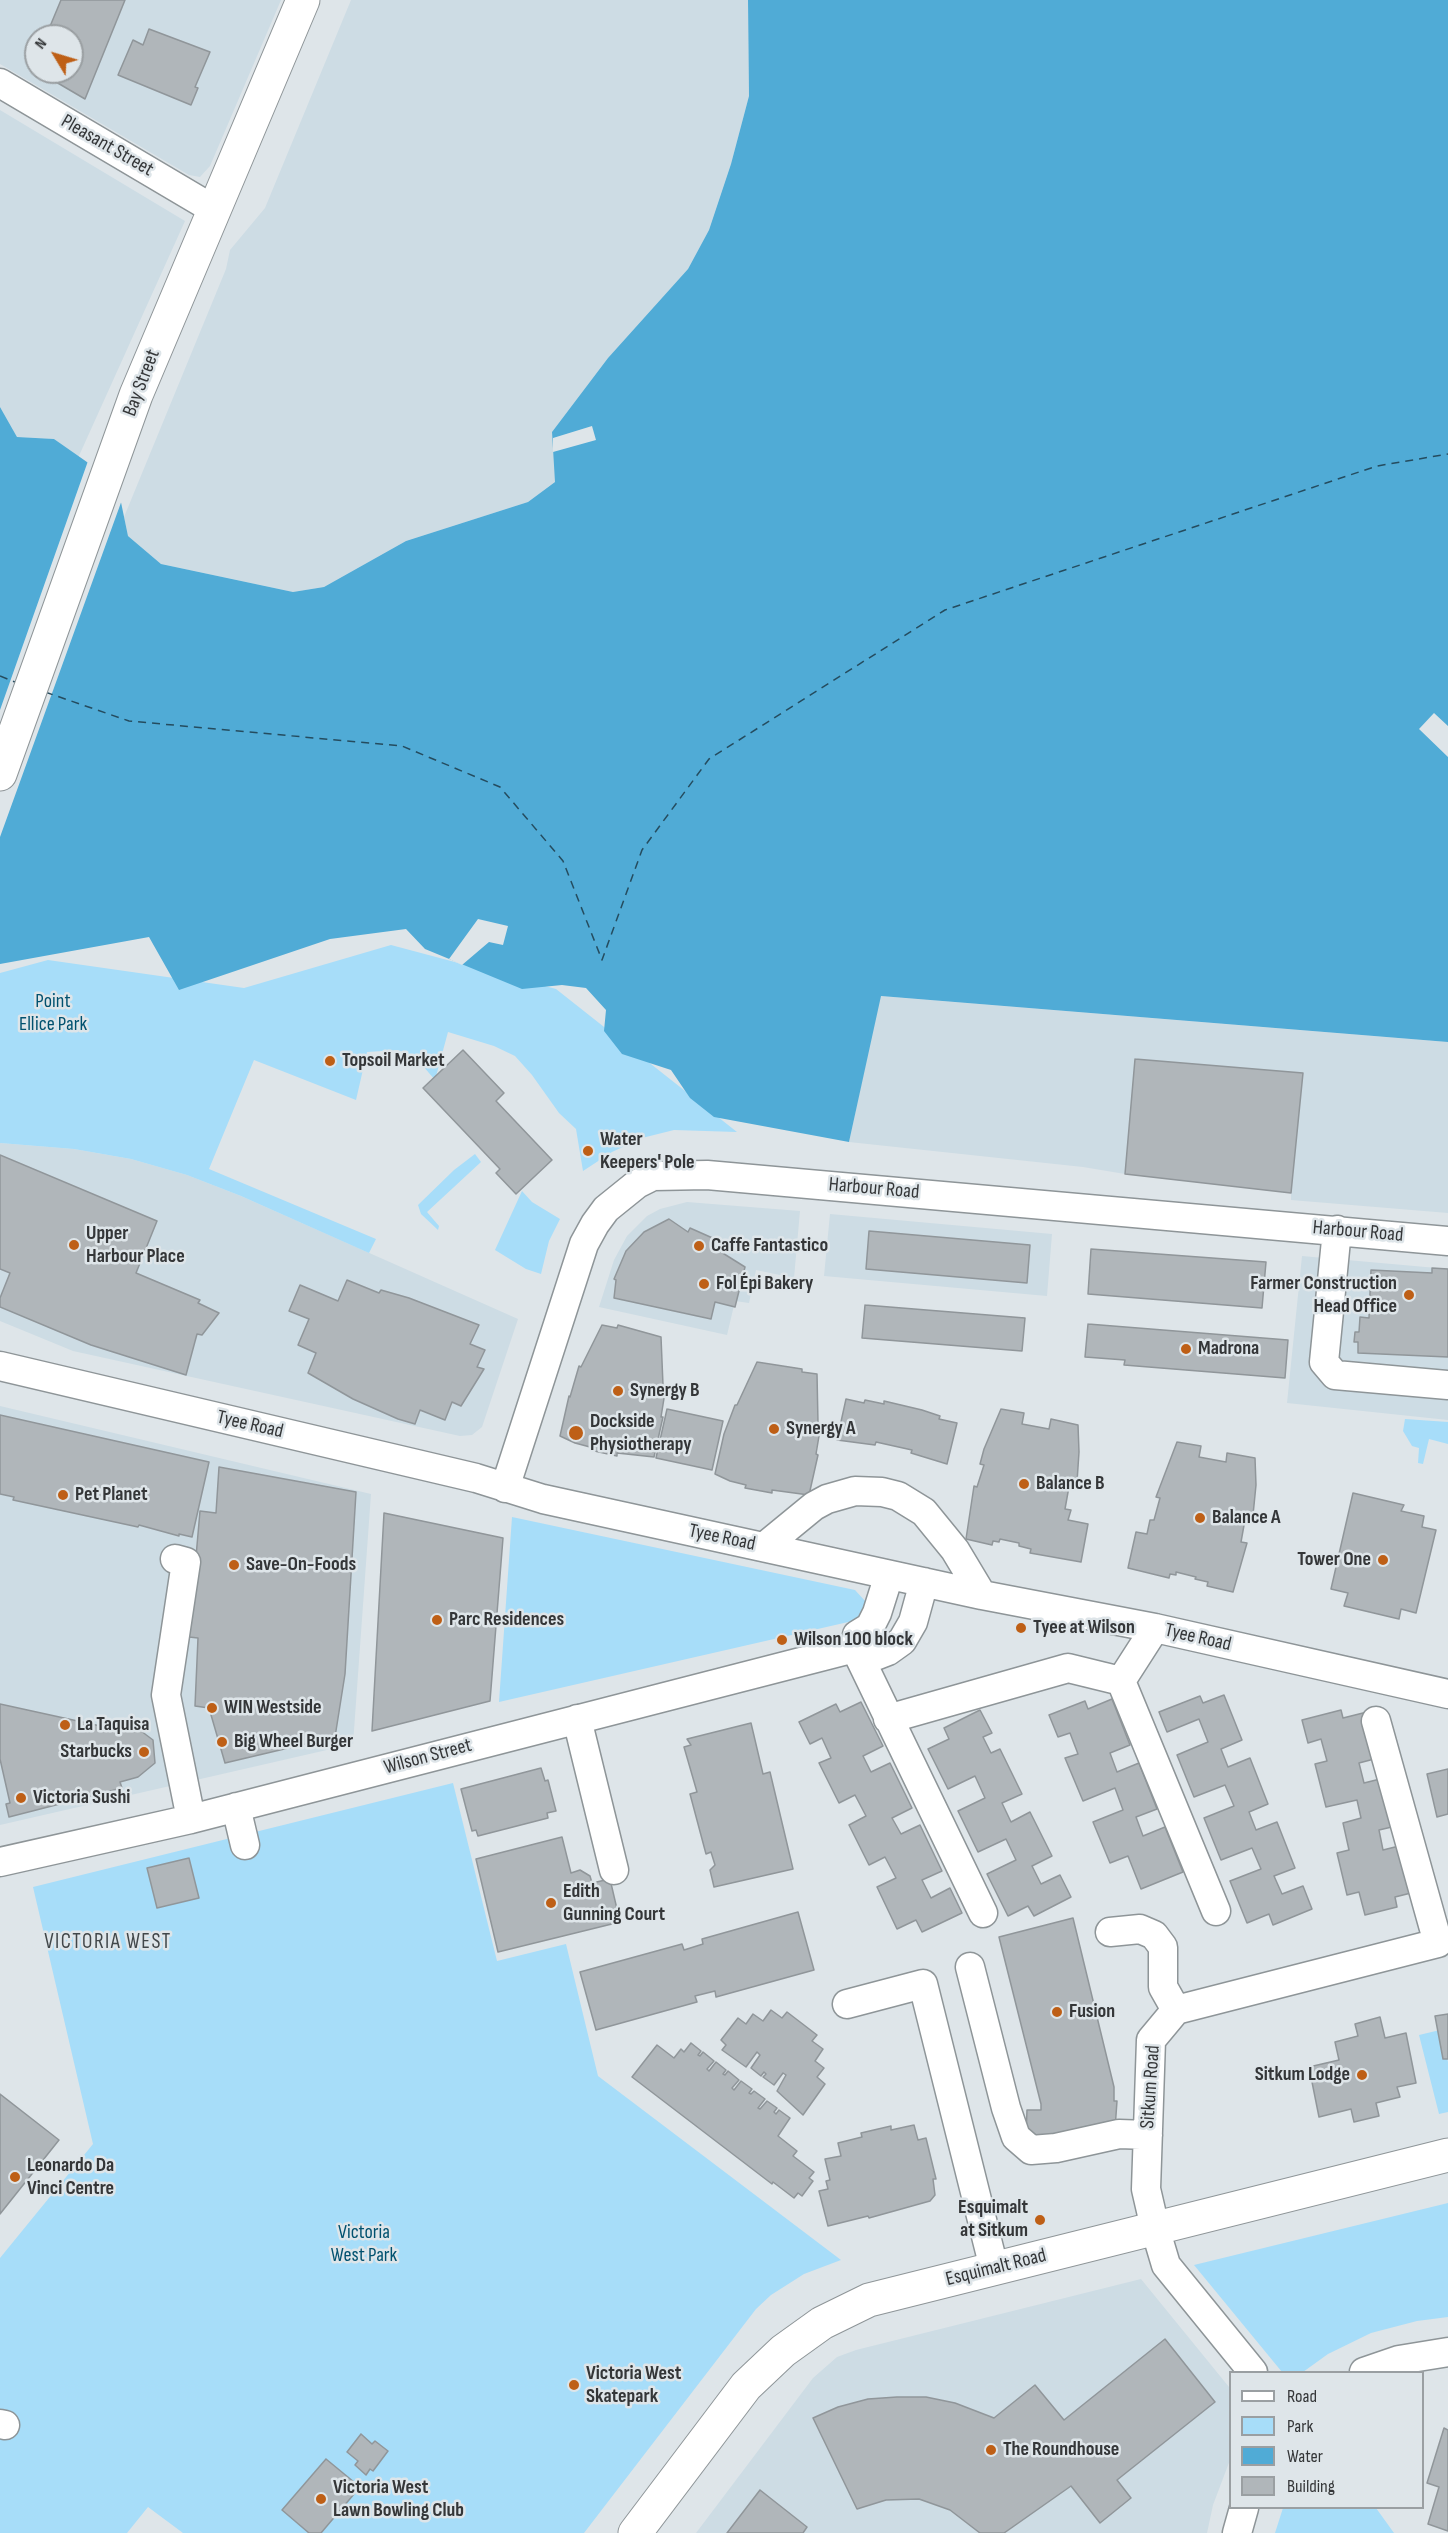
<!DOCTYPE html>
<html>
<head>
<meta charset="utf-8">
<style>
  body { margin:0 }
  #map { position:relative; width:1448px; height:2533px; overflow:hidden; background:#dee5e9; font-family:"Sofia Sans Condensed",sans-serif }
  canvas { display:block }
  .legend { position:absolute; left:1229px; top:2371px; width:195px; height:138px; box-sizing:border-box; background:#dee5e9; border:2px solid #9a9fa2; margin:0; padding:8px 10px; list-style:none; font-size:18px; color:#343638 }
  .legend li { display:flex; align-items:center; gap:12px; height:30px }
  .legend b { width:30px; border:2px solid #9a9fa2 }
  .north { position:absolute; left:24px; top:24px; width:60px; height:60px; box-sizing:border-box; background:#dee5e9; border:2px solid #9a9fa2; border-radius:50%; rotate:308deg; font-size:16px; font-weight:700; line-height:24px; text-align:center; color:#343638 }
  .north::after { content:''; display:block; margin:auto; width:21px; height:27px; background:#be5f16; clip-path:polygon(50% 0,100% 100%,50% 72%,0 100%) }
</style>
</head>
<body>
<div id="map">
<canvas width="1448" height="2533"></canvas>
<ul class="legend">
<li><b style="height:8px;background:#fff"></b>Road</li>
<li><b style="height:16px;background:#a7ddf9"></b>Park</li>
<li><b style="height:16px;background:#50abd6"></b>Water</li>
<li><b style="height:16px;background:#b0b6ba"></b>Building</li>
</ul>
<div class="north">N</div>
</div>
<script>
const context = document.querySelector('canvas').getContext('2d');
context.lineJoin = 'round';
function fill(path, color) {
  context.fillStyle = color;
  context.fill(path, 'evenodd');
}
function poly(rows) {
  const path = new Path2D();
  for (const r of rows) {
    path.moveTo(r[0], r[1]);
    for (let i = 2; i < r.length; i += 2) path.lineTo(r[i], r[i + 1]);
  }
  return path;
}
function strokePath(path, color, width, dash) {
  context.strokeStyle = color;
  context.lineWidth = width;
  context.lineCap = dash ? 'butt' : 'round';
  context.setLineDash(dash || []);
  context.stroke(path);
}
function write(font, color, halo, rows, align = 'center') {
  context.font = font + ' "Sofia Sans Condensed",sans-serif';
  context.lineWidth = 5;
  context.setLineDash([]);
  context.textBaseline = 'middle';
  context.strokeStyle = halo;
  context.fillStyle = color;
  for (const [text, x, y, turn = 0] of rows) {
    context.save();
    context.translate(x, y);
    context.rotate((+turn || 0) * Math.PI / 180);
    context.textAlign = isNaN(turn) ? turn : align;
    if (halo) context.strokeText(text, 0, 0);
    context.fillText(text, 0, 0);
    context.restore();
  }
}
const built = poly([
  [0,0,281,0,210,166,200,177,189,175,0,64],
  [36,36,72,36,72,72,36,72],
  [351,0,748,0,749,96,731,164,709,230,688,269,608,358,552,432,556,481,528,502,406,541,324,587,293,592,161,564,128,536,124,517,226,269,230,250,265,208],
  [0,110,185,221,78,458,54,439,17,437,0,407],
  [880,996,1448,1042,1448,1213,1291,1200,1291,1193,1125,1174,1083,1167,849,1142],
  [0,1143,74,1149,131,1159,187,1175,241,1196,518,1319,482,1427,472,1435,460,1436,73,1351,0,1321],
  [687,1202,800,1211,794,1278,756,1270,749,1303,735,1301,727,1335,599,1307,614,1260,627,1236,647,1216,660,1209],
  [830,1214,1052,1234,1047,1296,824,1276],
  [1302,1256,1448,1269,1448,1420,1287,1403],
  [0,1406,371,1494,353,1744,0,1825],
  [1141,2279,1229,2387,1230,2460,1213,2505,1207,2533,696,2533,813,2378,837,2357,856,2350]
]);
const green = poly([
  [391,945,556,989,737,1132,674,1130,642,1138,612,1152,583,1171,576,1129,559,1113,532,1075,515,1056,494,1046,448,1032,435,1080,417,1059,398,1050,367,1052,356,1100,254,1060,209,1169,376,1239,369,1253,241,1196,187,1175,131,1159,74,1149,0,1143,0,973,48,960,244,988],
  [475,1154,481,1162,427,1212,439,1226,438,1230,421,1214,418,1205,454,1170],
  [522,1191,532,1202,560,1219,549,1241,541,1274,526,1269,495,1250],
  [1405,1419,1448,1422,1448,1444,1429,1439,1423,1464,1418,1463,1419,1448,1412,1446,1403,1431],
  [512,1517,855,1590,866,1602,865,1612,857,1620,499,1702],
  [453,1783,497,1961,566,1944,598,2076,841,2260,804,2274,771,2295,756,2309,584,2533,183,2533,148,2507,127,2533,0,2533,0,2258,93,2144,33,1887],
  [1440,2030,1448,2062,1448,2112,1439,2114,1419,2035],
  [1448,2203,1448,2317,1417,2321,1371,2333,1328,2354,1303,2372,1282,2372,1194,2265],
  [1283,2508,1376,2508,1394,2533,1275,2533]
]);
const water = poly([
  [748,0,1448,0,1448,1042,881,996,849,1142,714,1117,690,1098,671,1070,622,1054,604,1031,606,1010,586,988,562,985,522,989,425,949,406,929,330,939,179,990,149,937,0,964,0,407,17,437,54,439,117,483,128,536,161,564,293,592,324,587,406,541,528,502,555,482,552,432,608,358,688,269,709,230,731,164,749,96]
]);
const pier = poly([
  [592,426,596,440,553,452,553,438],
  [88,461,120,483,123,497,0,837,0,710],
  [1434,713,1448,726,1448,757,1419,729],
  [478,919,508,926,503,945,489,942,462,965,449,959]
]);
const ferry = poly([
  [0,676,15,682],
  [45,692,129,721,402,746,500,787,563,861,602,960,642,850,709,759,945,610,1377,466,1448,454]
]);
const building = poly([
  [61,0,125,0,85,99,39,72,72,72,72,36,46,36,61,0],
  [149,29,210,52,195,87,198,88,191,105,118,75,133,40,143,45,149,29],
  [463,1050,504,1093,496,1101,552,1160,516,1194,496,1173,500,1169,423,1088,463,1050],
  [1135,1059,1303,1073,1291,1193,1125,1174,1135,1059],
  [0,1155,157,1221,136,1273,200,1300,198,1303,219,1313,202,1335,197,1334,186,1375,91,1345,0,1307,0,1298,10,1273,0,1269,0,1155],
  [669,1219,688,1232,690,1228,726,1244,721,1252,745,1267,735,1307,715,1302,711,1319,614,1298,616,1280,614,1279,626,1251,644,1232,669,1219],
  [869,1231,1030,1245,1027,1283,866,1269,869,1231],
  [1091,1249,1266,1262,1262,1308,1088,1294,1091,1249],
  [1432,1268,1448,1269,1448,1357,1358,1353,1358,1342,1354,1342,1355,1332,1359,1332,1360,1317,1369,1318,1371,1270,1432,1273,1432,1268],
  [347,1280,379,1293,381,1290,409,1298,479,1325,470,1344,485,1350,477,1367,484,1369,461,1406,452,1402,445,1420,420,1410,415,1424,398,1419,353,1399,308,1373,316,1353,298,1345,309,1319,289,1311,300,1285,338,1301,347,1280],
  [865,1305,1025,1318,1022,1351,862,1338,865,1305],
  [1088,1324,1288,1340,1285,1378,1124,1365,1125,1360,1085,1357,1088,1324],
  [602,1325,617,1328,618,1325,661,1337,663,1385,666,1386,661,1417,663,1417,654,1457,617,1453,617,1456,590,1450,590,1447,575,1443,560,1436,569,1396,570,1397,579,1366,581,1367,602,1325],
  [757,1362,802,1369,802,1372,817,1374,818,1423,821,1424,816,1454,818,1455,809,1495,772,1490,772,1493,745,1488,746,1485,730,1481,715,1474,724,1434,735,1405,737,1405,757,1362],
  [846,1399,864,1403,865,1400,884,1404,884,1401,922,1410,940,1416,939,1419,957,1423,947,1464,911,1453,912,1450,876,1442,875,1445,837,1440,846,1399],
  [667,1409,723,1421,712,1470,656,1458,667,1409],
  [1001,1409,1024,1413,1022,1424,1049,1429,1051,1419,1078,1425,1079,1452,1077,1482,1070,1481,1065,1509,1071,1510,1068,1520,1088,1524,1081,1562,1030,1553,1031,1549,1019,1546,1019,1543,1000,1539,999,1542,993,1541,992,1545,966,1539,974,1486,977,1487,984,1465,980,1464,984,1449,1001,1409],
  [0,1415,209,1462,192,1537,179,1534,179,1536,139,1525,138,1527,13,1500,14,1497,0,1494,0,1415],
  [1177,1442,1201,1446,1199,1457,1226,1462,1227,1453,1255,1458,1256,1485,1253,1515,1246,1514,1241,1542,1247,1543,1233,1592,1207,1586,1208,1582,1195,1579,1196,1577,1176,1572,1176,1575,1170,1574,1169,1578,1128,1568,1136,1532,1147,1534,1150,1520,1154,1520,1160,1498,1156,1497,1177,1442],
  [219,1467,356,1492,345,1674,335,1737,225,1763,209,1708,195,1706,198,1638,189,1637,200,1511,216,1513,219,1467],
  [1353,1493,1404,1505,1401,1511,1424,1516,1422,1527,1436,1530,1416,1613,1401,1609,1399,1619,1344,1606,1348,1593,1331,1589,1353,1493],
  [384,1513,503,1538,490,1701,372,1731,384,1513],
  [1224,1695,1242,1740,1221,1749,1228,1767,1250,1758,1268,1804,1249,1812,1256,1830,1277,1822,1295,1868,1274,1876,1282,1894,1303,1886,1312,1909,1273,1925,1269,1914,1247,1923,1230,1881,1261,1869,1252,1848,1221,1860,1204,1818,1234,1806,1225,1785,1194,1797,1177,1755,1208,1742,1199,1719,1167,1732,1159,1712,1200,1696,1203,1703,1224,1695],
  [1112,1699,1130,1745,1110,1753,1117,1772,1139,1763,1157,1809,1136,1817,1143,1836,1165,1827,1183,1872,1141,1889,1128,1856,1110,1863,1093,1822,1123,1810,1115,1788,1083,1801,1065,1758,1078,1754,1070,1733,1058,1737,1049,1715,1085,1701,1088,1709,1112,1699],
  [861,1702,883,1746,863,1756,871,1772,890,1763,912,1808,892,1818,901,1834,920,1825,942,1871,922,1880,931,1898,950,1888,962,1913,922,1932,916,1920,897,1929,877,1887,896,1878,885,1857,869,1865,849,1825,866,1816,855,1795,839,1803,819,1763,831,1758,822,1738,810,1744,799,1722,836,1704,840,1712,861,1702],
  [0,1704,105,1727,106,1721,137,1728,153,1740,155,1763,138,1777,120,1782,122,1788,9,1817,6,1804,10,1803,0,1759,0,1704],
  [980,1710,992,1733,983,1737,991,1753,1000,1749,1022,1794,1002,1803,1011,1822,1030,1812,1052,1856,1032,1866,1041,1884,1060,1875,1071,1897,1034,1916,1028,1906,1008,1916,987,1874,1016,1860,1006,1839,978,1852,958,1811,985,1798,975,1776,948,1789,928,1749,949,1739,944,1728,980,1710],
  [1341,1710,1343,1718,1367,1712,1378,1758,1359,1763,1364,1783,1384,1778,1396,1826,1379,1830,1383,1850,1403,1845,1415,1892,1395,1897,1397,1907,1365,1915,1359,1892,1347,1895,1337,1853,1349,1850,1343,1823,1361,1818,1357,1800,1326,1807,1315,1764,1327,1761,1321,1739,1308,1743,1302,1720,1341,1710],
  [751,1723,763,1774,770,1772,793,1869,714,1887,710,1870,715,1865,711,1852,706,1854,690,1794,697,1792,684,1747,691,1745,687,1739,751,1723],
  [541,1768,545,1781,548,1780,556,1811,547,1813,548,1818,478,1836,476,1830,472,1831,461,1789,541,1768],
  [1448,1769,1448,1814,1437,1817,1427,1774,1448,1769],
  [562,1837,571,1873,580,1870,590,1876,592,1883,610,1879,620,1922,498,1952,476,1859,562,1837],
  [189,1858,199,1898,157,1908,147,1868,189,1858],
  [798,1912,814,1970,716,1997,715,1991,695,1996,697,2002,596,2030,580,1972,682,1944,684,1950,703,1944,702,1939,798,1912],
  [1073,1918,1114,2087,1114,2101,1117,2101,1115,2129,1068,2137,1026,2135,1027,2110,1041,2110,1041,2104,999,1937,1073,1918],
  [771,2010,782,2018,787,2012,817,2035,812,2041,823,2049,815,2061,824,2068,817,2077,825,2084,803,2115,777,2091,786,2075,783,2073,774,2085,763,2077,766,2074,764,2072,761,2076,751,2068,760,2055,757,2052,746,2067,722,2050,726,2045,721,2040,738,2018,746,2024,753,2014,763,2021,771,2010],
  [1448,2014,1448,2059,1443,2059,1435,2016,1448,2014],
  [1380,2017,1385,2038,1406,2033,1416,2083,1397,2087,1400,2097,1376,2103,1379,2116,1354,2122,1351,2109,1319,2117,1309,2067,1339,2060,1335,2042,1358,2036,1355,2024,1380,2017],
  [691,2043,701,2051,698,2055,700,2056,703,2052,714,2061,707,2069,709,2071,716,2062,726,2070,723,2074,725,2075,728,2071,739,2080,732,2088,734,2090,741,2081,752,2089,749,2093,751,2094,754,2091,765,2099,758,2108,760,2109,767,2101,777,2108,774,2112,776,2114,779,2110,790,2118,778,2136,797,2151,793,2156,814,2172,809,2178,813,2181,802,2196,798,2193,794,2198,773,2182,772,2184,632,2077,657,2045,674,2058,681,2049,684,2052,691,2043],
  [0,2094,59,2140,0,2214,0,2094],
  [914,2125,918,2140,926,2138,936,2179,933,2179,935,2195,930,2201,869,2218,868,2216,828,2226,819,2191,828,2189,826,2181,830,2180,825,2159,841,2156,838,2143,862,2137,861,2133,891,2126,891,2130,914,2125],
  [1165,2339,1215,2402,1117,2480,1131,2498,1100,2523,1071,2486,1004,2533,980,2533,950,2510,919,2499,886,2500,857,2509,813,2418,838,2407,868,2399,897,2397,926,2397,955,2403,994,2418,1035,2385,1064,2420,1165,2339],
  [1444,2428,1448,2430,1448,2531,1428,2524,1439,2487,1427,2483,1444,2428],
  [361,2434,372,2444,375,2441,388,2451,373,2471,370,2469,366,2475,355,2465,358,2461,347,2452,361,2434],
  [326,2459,360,2487,321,2533,309,2533,282,2510,326,2459],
  [760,2490,807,2527,803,2533,727,2533,760,2490]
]);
const minor = poly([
  [0,83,213,209],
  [1337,1230,1324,1362,1335,1375,1448,1385],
  [0,1366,476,1478,543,1499,982,1595,1155,1628,1448,1694],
  [505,1488,584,1244,595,1224,606,1209,637,1184,653,1176,707,1175,1448,1241],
  [764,1547,814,1506,827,1499,855,1491,882,1492,898,1496,924,1512,955,1550,982,1595],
  [175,1559,186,1562,166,1695,191,1819],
  [855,1648,983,1913],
  [855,1648,857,1635,870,1627,877,1613,889,1575],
  [1121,1681,1216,1911],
  [1121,1681,1155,1628],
  [577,1719,614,1870],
  [888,1719,1068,1668,1121,1681],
  [236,1807,245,1845],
  [0,1862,191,1819,855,1648,870,1658,888,1651,902,1641,913,1622,924,1582],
  [1110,1932,1140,1929,1154,1935,1163,1947,1163,1987,1176,2010],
  [970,1967,1006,2108,1016,2137,1031,2150,1056,2148,1119,2134,1148,2135],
  [847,2004,923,1984,994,2268],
  [1253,2372,1166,2265,1155,2228,1146,2189,1151,2040,1176,2010,1438,1943,1376,1721],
  [1364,2372,1399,2360,1448,2352],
  [0,2424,5,2425],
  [1237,2533,1244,2508]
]);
const major = poly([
  [0,774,136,395,303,0],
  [635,2533,746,2386,783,2351,822,2323,869,2300,1448,2155]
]);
const markers = [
  [330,1061,6,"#be5f16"],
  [588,1151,6,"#be5f16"],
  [74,1245,6,"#be5f16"],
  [699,1246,6,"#be5f16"],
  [704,1284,6,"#be5f16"],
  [1409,1295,6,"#be5f16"],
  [1186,1349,6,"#be5f16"],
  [618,1391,6,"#be5f16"],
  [774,1429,6,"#be5f16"],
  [576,1433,8,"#be5f16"],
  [1024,1484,6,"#be5f16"],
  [63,1495,6,"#be5f16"],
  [1200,1518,6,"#be5f16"],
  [1383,1560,6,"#be5f16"],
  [234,1565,6,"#be5f16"],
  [437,1620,6,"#be5f16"],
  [1021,1628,6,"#be5f16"],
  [782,1640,6,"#be5f16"],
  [212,1708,6,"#be5f16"],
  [65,1725,6,"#be5f16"],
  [222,1742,6,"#be5f16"],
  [144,1752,6,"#be5f16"],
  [21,1798,6,"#be5f16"],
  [551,1903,6,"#be5f16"],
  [1057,2012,6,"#be5f16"],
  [1362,2075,6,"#be5f16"],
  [15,2177,6,"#be5f16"],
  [1040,2220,6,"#be5f16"],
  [574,2385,6,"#be5f16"],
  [991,2450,6,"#be5f16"],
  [321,2499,6,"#be5f16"]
];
const streetNames = [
  ["Pleasant Street",107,146,30],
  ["Bay Street",142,383,-69],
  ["Harbour Road",874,1189,5],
  ["Harbour Road",1358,1232,5],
  ["Tyee Road",250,1425,13],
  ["Tyee Road",722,1538,12],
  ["Tyee Road",1198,1638,13],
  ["Wilson Street",428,1757,-15],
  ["Sitkum Road",1151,2087,-86],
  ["Esquimalt Road",996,2268,-14]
];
const parkNames = [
  ["Point",53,1002],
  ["Ellice Park",53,1025],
  ["Victoria",364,2233],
  ["West Park",364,2256]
];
const poiNames = [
  ["Topsoil Market",342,1061],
  ["Water",600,1140],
  ["Keepers' Pole",600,1163],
  ["Upper",86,1234],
  ["Harbour Place",86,1257],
  ["Caffe Fantastico",711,1246],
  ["Fol Épi Bakery",716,1284],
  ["Farmer Construction",1397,1284,"right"],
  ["Head Office",1397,1307,"right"],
  ["Madrona",1198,1349],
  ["Synergy B",630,1391],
  ["Dockside",590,1422],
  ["Physiotherapy",590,1445],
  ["Synergy A",786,1429],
  ["Balance B",1036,1484],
  ["Pet Planet",75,1495],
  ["Balance A",1212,1518],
  ["Tower One",1371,1560,"right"],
  ["Save-On-Foods",246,1565],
  ["Parc Residences",449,1620],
  ["Tyee at Wilson",1033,1628],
  ["Wilson 100 block",794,1640],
  ["WIN Westside",224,1708],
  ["La Taquisa",77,1725],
  ["Big Wheel Burger",234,1742],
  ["Starbucks",132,1752,"right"],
  ["Victoria Sushi",33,1798],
  ["Edith",563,1892],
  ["Gunning Court",563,1915],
  ["Fusion",1069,2012],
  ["Sitkum Lodge",1350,2075,"right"],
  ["Leonardo Da",27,2166],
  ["Vinci Centre",27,2189],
  ["Esquimalt",1028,2208,"right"],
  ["at Sitkum",1028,2231,"right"],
  ["Victoria West",586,2374],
  ["Skatepark",586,2397],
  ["The Roundhouse",1003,2450],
  ["Victoria West",333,2488],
  ["Lawn Bowling Club",333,2511]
];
const neighbourhoodNames = [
  ["VICTORIA WEST",108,1943]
];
fill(built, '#cddce4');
fill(green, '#a7ddf9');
fill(water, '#50abd6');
fill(pier, '#dee5e9');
strokePath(ferry, '#254c5f', 1.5, [8, 6]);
fill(building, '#b0b6ba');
strokePath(building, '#90969a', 1.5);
strokePath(minor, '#8e9598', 31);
strokePath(major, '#8e9598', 35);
strokePath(minor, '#fff', 28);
strokePath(major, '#fff', 33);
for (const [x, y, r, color] of markers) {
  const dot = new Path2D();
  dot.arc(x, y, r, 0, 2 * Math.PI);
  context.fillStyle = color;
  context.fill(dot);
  strokePath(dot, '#dee5e9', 2);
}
write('20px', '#343638', '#dee5e9', streetNames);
write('20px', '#01516f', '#dee5e9', parkNames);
write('bold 20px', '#343638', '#dee5e9', poiNames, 'left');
context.letterSpacing = '1.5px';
write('21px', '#41474a', '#dee5e9', neighbourhoodNames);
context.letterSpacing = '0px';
</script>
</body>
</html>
